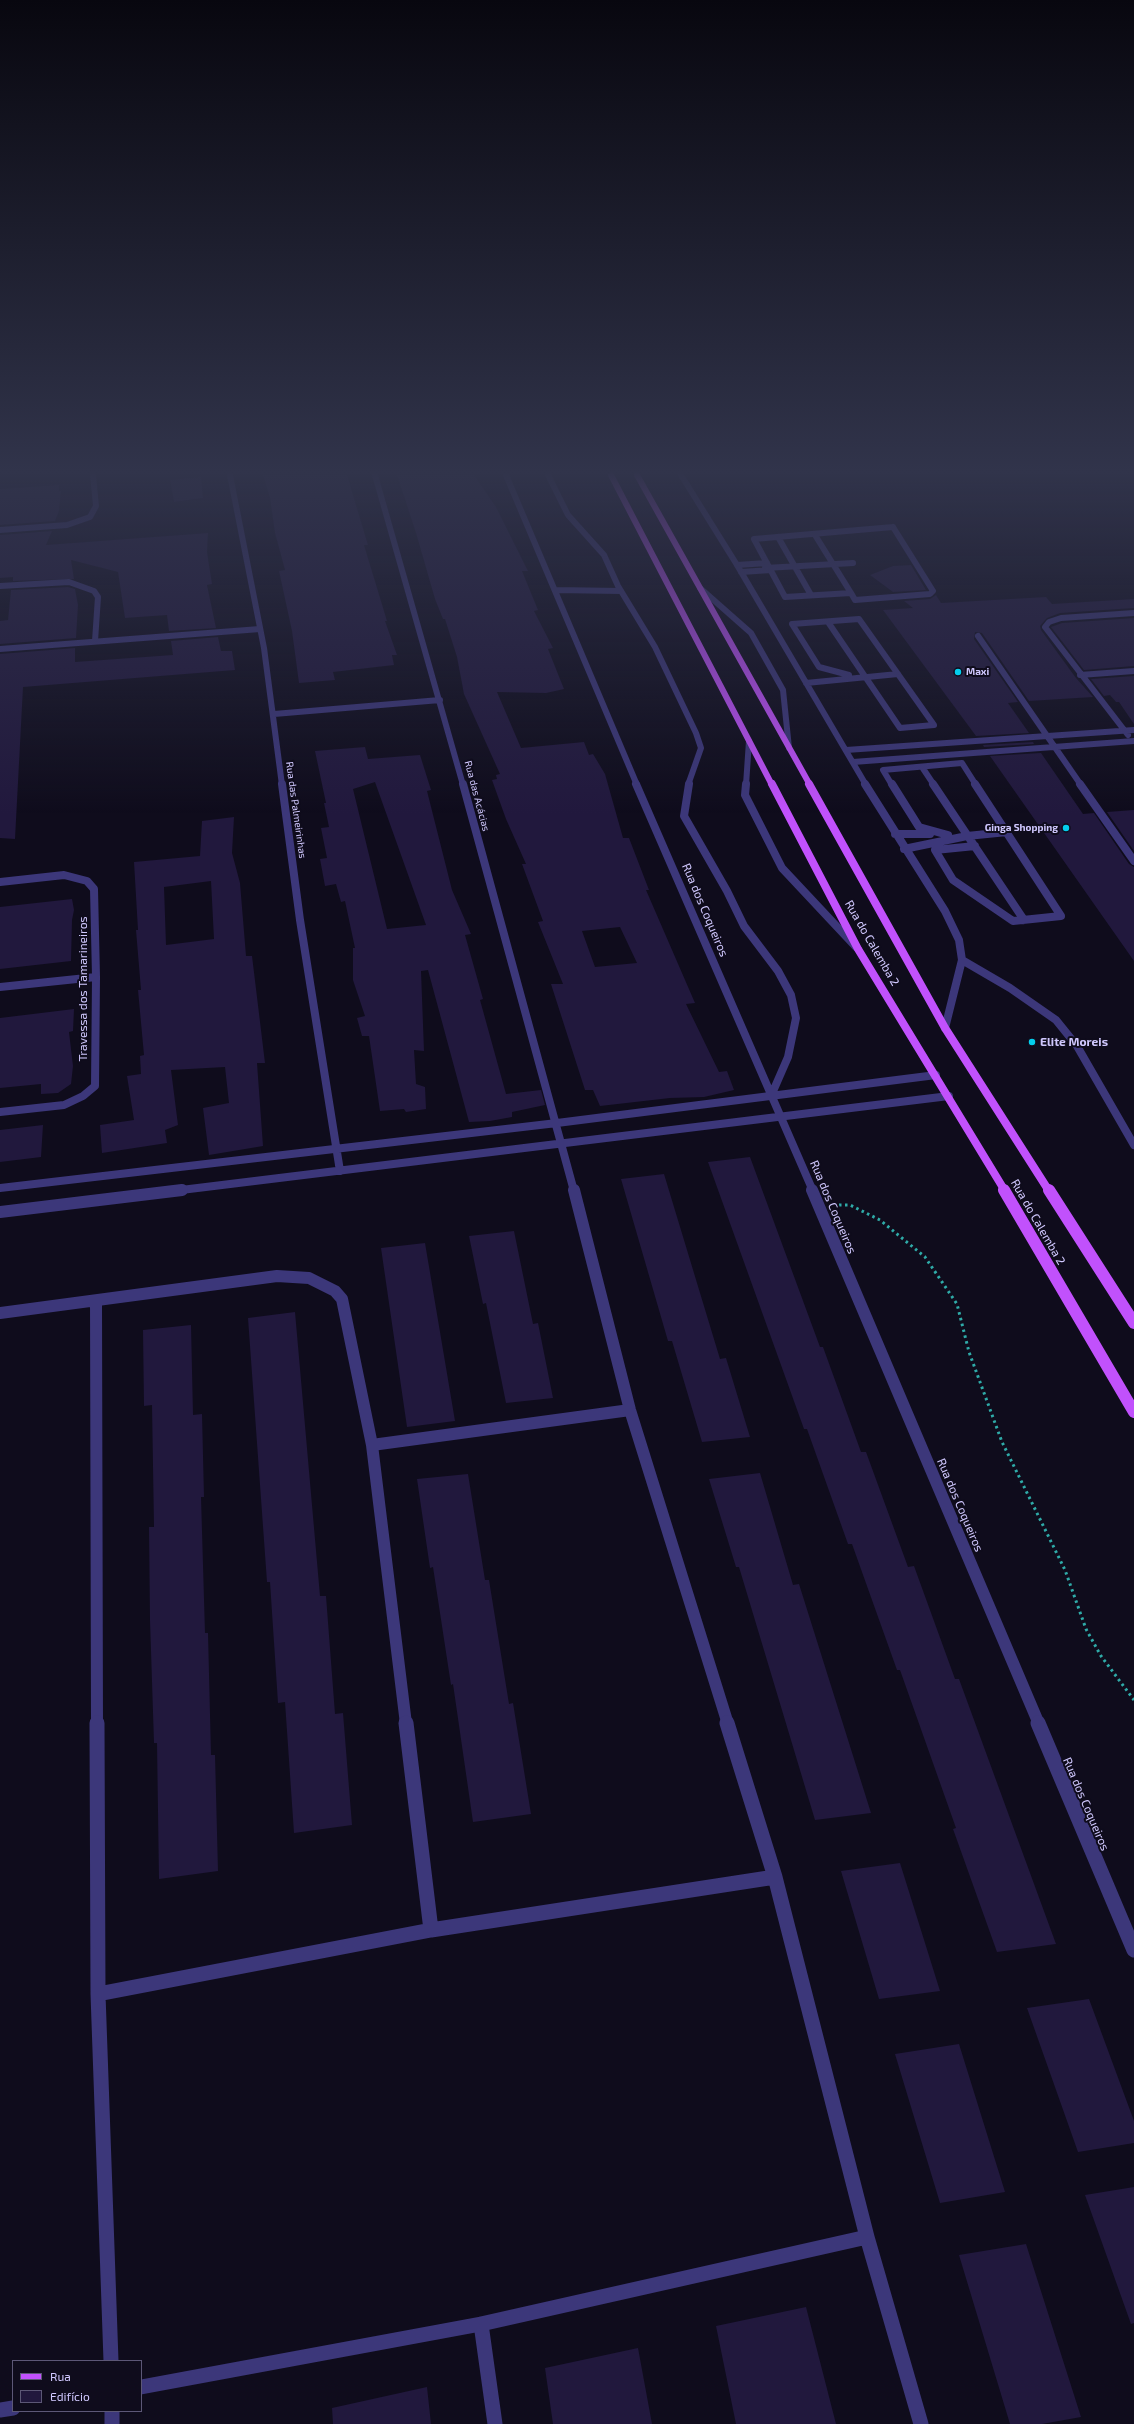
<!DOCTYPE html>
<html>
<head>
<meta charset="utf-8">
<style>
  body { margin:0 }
  #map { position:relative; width:1134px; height:2424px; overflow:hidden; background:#0f0c1c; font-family:"Exo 2",sans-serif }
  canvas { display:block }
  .legend { position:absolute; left:12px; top:2360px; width:130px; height:52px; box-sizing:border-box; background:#0f0c1c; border:1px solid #5c5776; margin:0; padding:5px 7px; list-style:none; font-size:12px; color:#d0c8fe }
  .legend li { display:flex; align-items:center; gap:8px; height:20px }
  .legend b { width:20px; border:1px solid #5c5776 }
</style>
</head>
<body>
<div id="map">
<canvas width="1134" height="2424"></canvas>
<ul class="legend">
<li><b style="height:5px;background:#c151fc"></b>Rua</li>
<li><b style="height:11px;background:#21183d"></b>Edifício</li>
</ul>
</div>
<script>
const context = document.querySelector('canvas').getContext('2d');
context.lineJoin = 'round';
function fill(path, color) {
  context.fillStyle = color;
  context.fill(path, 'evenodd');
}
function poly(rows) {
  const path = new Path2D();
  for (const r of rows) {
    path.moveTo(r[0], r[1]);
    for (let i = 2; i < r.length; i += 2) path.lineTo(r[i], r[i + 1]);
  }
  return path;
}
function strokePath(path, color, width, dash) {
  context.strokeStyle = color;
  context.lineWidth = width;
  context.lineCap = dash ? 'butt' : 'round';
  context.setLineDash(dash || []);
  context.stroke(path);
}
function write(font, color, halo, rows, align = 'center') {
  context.font = font + ' "Exo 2",sans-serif';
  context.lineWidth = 4;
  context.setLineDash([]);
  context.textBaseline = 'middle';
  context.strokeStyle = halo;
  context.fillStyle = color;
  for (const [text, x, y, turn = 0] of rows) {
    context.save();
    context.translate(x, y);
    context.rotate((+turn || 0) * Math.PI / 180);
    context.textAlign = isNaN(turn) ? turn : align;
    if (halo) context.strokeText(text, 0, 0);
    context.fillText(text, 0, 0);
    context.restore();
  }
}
const building = poly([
  [263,475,347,475,368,545,364,545,387,621,385,621,397,655,392,655,394,665,333,672,335,680,299,683,292,631,279,571,285,570,275,533,270,498],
  [397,475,474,475,496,507,528,571,522,571,538,610,534,611,553,648,548,649,564,689,546,693,497,692,521,748,584,742,589,755,593,754,605,774,623,838,629,838,649,890,646,890,695,1003,686,1004,719,1072,727,1071,734,1090,704,1097,670,1098,600,1106,593,1090,585,1090,551,984,563,984,538,922,543,921,522,864,526,864,506,819,492,780,497,779,496,775,500,774,464,694,457,657,445,619,443,619,435,599,416,533],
  [620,927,637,963,595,967,582,931],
  [201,477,203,498,174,502,170,480],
  [59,485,59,491,61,491,59,511,55,521,0,525,0,489],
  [52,531,46,545,208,533,207,552,212,584,207,585,216,628,169,631,167,615,125,618,118,572,71,560,74,579,13,581,13,577,0,578,0,535],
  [911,565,926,590,893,592,870,575,893,566],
  [68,587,75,589,78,605,76,638,0,644,0,621,8,620,11,590],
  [936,595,941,603,1046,597,1052,604,1134,599,1134,608,1060,613,1047,618,1040,626,1041,630,1076,678,1093,697,1029,701,982,633,975,632,974,639,1018,702,1008,703,1029,733,976,736,883,610,913,608,904,601,930,599],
  [1134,618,1134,666,1084,670,1051,627,1062,623],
  [218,637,221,651,232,651,235,670,23,687,15,839,0,838,0,654,75,648,75,662,173,655,171,641],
  [1134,676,1134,724,1119,702,1116,702,1110,695,1104,696,1091,679],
  [1033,742,1034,744,984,747,983,745],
  [365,747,368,759,420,755,431,790,427,791,452,890,471,934,465,935,483,999,480,1000,506,1094,541,1090,545,1105,512,1112,512,1117,490,1121,469,1122,428,970,421,971,424,1051,414,1050,416,1084,425,1087,426,1109,406,1112,404,1109,380,1111,369,1036,362,1036,357,1018,365,1016,353,980,353,948,355,948,345,901,341,902,336,884,325,886,320,859,327,858,321,828,329,827,324,803,326,803,315,751],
  [375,782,426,925,387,929,353,789],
  [1041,753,1083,814,1094,813,1129,864,1134,867,1134,961,990,756],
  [1134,810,1134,851,1107,812],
  [234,817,232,853,240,883,246,956,252,956,265,1063,257,1063,263,1146,209,1155,203,1108,229,1103,225,1067,171,1070,178,1125,165,1130,167,1143,102,1153,100,1125,134,1120,127,1076,141,1074,140,1056,144,1055,138,990,141,990,136,930,138,930,134,862,200,856,202,821],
  [211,881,214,939,166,945,164,887],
  [72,899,74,910,72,920,71,961,0,969,0,907],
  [74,1009,73,1031,69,1032,73,1066,71,1084,58,1093,41,1094,41,1084,0,1088,0,1018],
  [43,1125,41,1157,0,1162,0,1130],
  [750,1157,820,1347,823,1347,861,1452,866,1452,908,1567,914,1566,955,1679,959,1679,1056,1944,997,1952,953,1829,956,1828,900,1670,897,1670,852,1544,848,1544,807,1429,804,1429,708,1162],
  [664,1174,720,1359,726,1358,750,1437,702,1442,672,1341,668,1341,621,1179],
  [514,1231,533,1324,538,1323,553,1398,506,1403,486,1303,483,1304,469,1236],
  [425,1243,455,1421,407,1427,381,1248],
  [295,1312,320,1596,326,1596,335,1714,343,1713,352,1825,294,1833,285,1702,278,1703,270,1582,267,1582,248,1318],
  [191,1325,193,1415,202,1414,204,1497,201,1497,205,1633,208,1633,211,1755,215,1755,218,1871,159,1879,157,1743,154,1743,150,1620,149,1527,154,1527,152,1405,144,1406,143,1330],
  [760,1473,793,1585,799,1584,871,1813,815,1820,739,1567,736,1567,709,1479],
  [468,1474,485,1580,489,1580,509,1704,513,1703,531,1814,473,1822,453,1684,451,1685,433,1567,430,1568,417,1479],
  [900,1863,940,1991,879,1999,841,1871],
  [1089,1999,1134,2121,1134,2143,1078,2152,1027,2008],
  [959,2044,1005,2192,940,2203,895,2054],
  [1134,2187,1134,2323,1131,2324,1085,2195],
  [1026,2244,1081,2417,1042,2424,1010,2424,959,2255],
  [806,2307,836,2424,736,2424,716,2326],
  [638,2348,652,2424,553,2424,545,2368],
  [427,2387,431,2424,333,2424,332,2408]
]);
const path = poly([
  [839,1205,850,1205,880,1220,925,1257,957,1304,969,1352,1002,1442,1065,1570,1086,1629,1101,1656,1134,1700]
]);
const minorFar3 = poly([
  [230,475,264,648,282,785],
  [375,475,463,785],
  [506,475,637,785],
  [548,475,568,515,604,555,618,586,655,647,696,733,701,748,688,785],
  [681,475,737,565,866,785],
  [893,527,933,591,930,594,855,600,851,593,785,597,754,539,893,527],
  [0,530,67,525,90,517,96,506,93,475],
  [815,535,851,593],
  [778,537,811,595],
  [737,565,767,563],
  [765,568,853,563],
  [741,572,771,570],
  [0,586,69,582,94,591,98,597,95,641],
  [700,588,751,633,783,690,789,748],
  [555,590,621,591],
  [828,622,900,728,934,725,859,619,792,624,819,667,849,675],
  [978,636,1081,785],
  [0,649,260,629],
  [1080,675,1134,671],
  [806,683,898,674],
  [274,714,440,700],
  [1128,735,1045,627,1049,622,1061,618,1134,613],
  [846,750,1134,730],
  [853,762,1134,741],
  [922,767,934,785],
  [746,785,749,741],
  [892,785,883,770,962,763,976,785]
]);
const minorFar2 = poly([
  [282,784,300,920,340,1171],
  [463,784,574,1191],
  [636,784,813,1191],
  [689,784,684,816,727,891,744,926,778,971,791,995,796,1018,788,1057,771,1096],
  [746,784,745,795,782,868,856,947],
  [865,784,945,911,959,940,962,960,945,1028],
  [892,784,919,827,948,835],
  [933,784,1024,920],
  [1080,784,1134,861],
  [895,834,930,834],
  [975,846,935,850,953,880,1013,921,1061,916,975,784],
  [904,849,967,836,1007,832],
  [0,882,64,875,87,881,94,889,96,977,95,1086,83,1096,64,1105,0,1112],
  [962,960,1010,988,1056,1020,1077,1046,1134,1145],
  [0,987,96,977],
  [0,1188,557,1123,936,1075],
  [173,1191,949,1096]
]);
const minorFar1 = poly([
  [574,1190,630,1410,728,1724],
  [812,1190,1039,1724],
  [0,1212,182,1190],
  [96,1301,97,1724],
  [0,1313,277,1276,309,1278,335,1291,342,1299,372,1445,406,1724],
  [372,1445,630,1410]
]);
const minor = poly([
  [97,1723,98,1994,111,2361],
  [406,1723,431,1930],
  [727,1723,775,1877,867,2237,921,2424],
  [1038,1723,1134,1950],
  [98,1994,431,1930,775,1877],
  [481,2324,495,2424],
  [141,2387,481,2324,867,2237],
  [0,2410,13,2408],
  [112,2411,112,2424]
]);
const majorFar2 = poly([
  [611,475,772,785],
  [637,475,810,785]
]);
const majorFar1 = poly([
  [772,784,858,949,1005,1191],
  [809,784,945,1028,1049,1191]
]);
const major = poly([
  [1004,1190,1134,1412],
  [1049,1190,1134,1323]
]);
const markers = [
  [958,672,4,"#04ceed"],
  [1066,828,4,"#04ceed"],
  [1032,1042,4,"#04ceed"]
];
const farPoinames = [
  ["Maxi",966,672],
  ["Ginga Shopping",1058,828,"right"]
];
const farStreetnames = [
  ["Rua das Acácias",477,796,75],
  ["Rua das Palmeirinhas",296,810,82]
];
const streetNames = [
  ["Rua dos Coqueiros",705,910,67],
  ["Rua do Calemba 2",872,943,60],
  ["Travessa dos Tamarineiros",83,989,-90],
  ["Rua dos Coqueiros",833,1207,67],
  ["Rua do Calemba 2",1038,1222,60],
  ["Rua dos Coqueiros",960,1505,67],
  ["Rua dos Coqueiros",1086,1804,67]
];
const poiNames = [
  ["Elite Moreis",1040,1042]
];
fill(building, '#21183d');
strokePath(path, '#2faba8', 3, [2.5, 3.5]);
strokePath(minorFar3, '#3c377a', 6);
strokePath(minorFar2, '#3c377a', 8);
strokePath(minorFar1, '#3c377a', 12);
strokePath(minor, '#3c377a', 15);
strokePath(majorFar2, '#c151fc', 6);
strokePath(majorFar1, '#c151fc', 8);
strokePath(major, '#c151fc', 12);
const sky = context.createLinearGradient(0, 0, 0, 814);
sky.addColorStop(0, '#08070f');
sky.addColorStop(0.58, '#31344b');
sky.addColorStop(1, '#31344b00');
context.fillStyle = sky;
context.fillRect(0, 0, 1134, 814);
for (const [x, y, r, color] of markers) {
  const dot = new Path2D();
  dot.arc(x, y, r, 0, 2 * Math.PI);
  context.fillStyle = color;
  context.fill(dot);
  strokePath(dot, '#0f0c1c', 1.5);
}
write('bold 10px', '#d0c8fe', '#0f0c1c', farPoinames, 'left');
write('10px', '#d0c8fe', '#0f0c1c', farStreetnames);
write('12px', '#d0c8fe', '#0f0c1c', streetNames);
write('bold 12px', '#d0c8fe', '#0f0c1c', poiNames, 'left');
</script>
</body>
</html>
